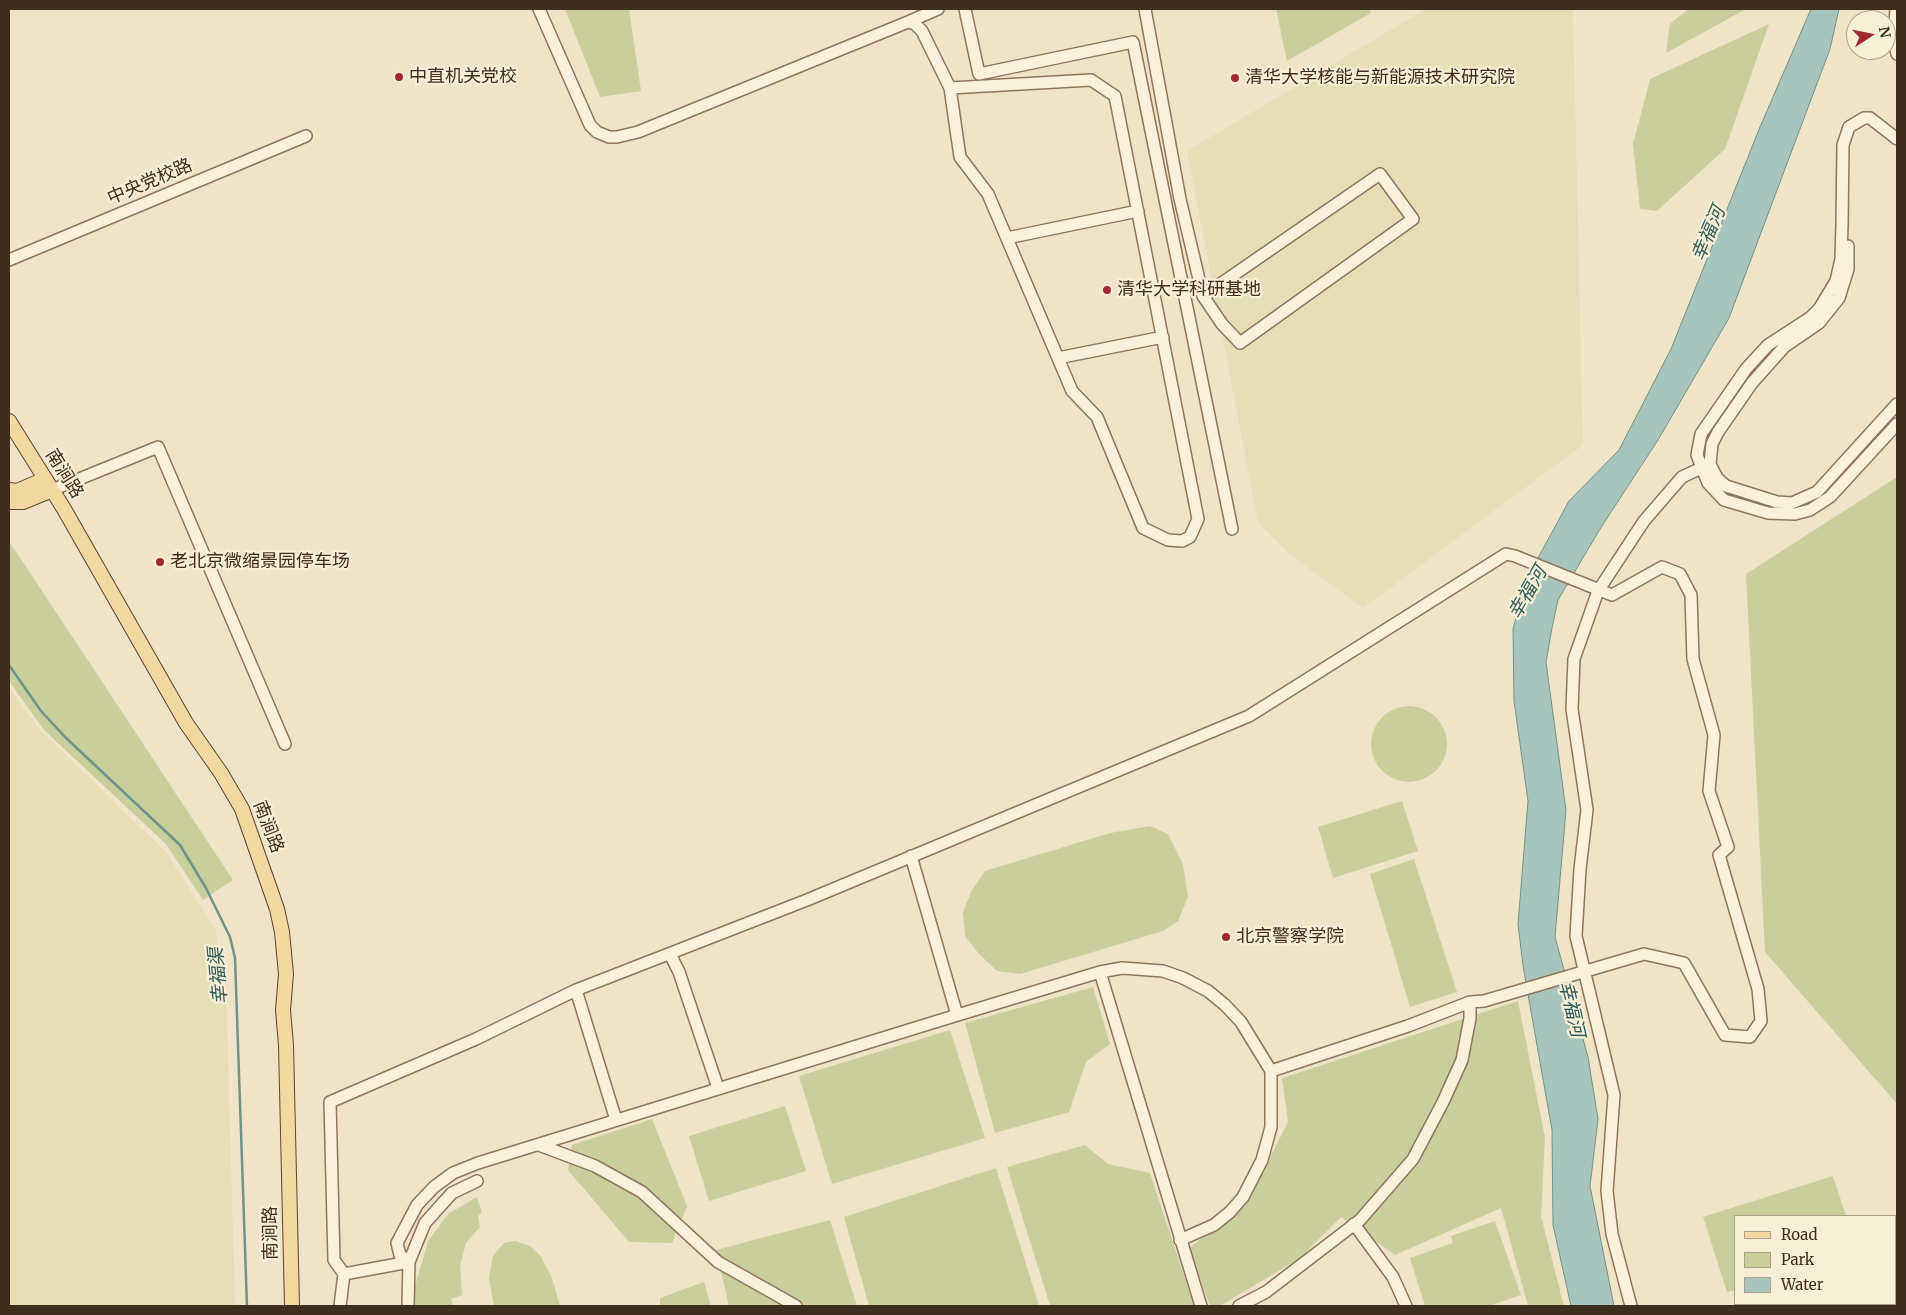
<!DOCTYPE html>
<html>
<head>
<meta charset="utf-8">
<style>
  body { margin:0 }
  #map { position:relative; width:1906px; height:1315px; overflow:hidden; background:#f0e4c8; font-family:Merriweather,serif }
  canvas { display:block }
  .frame { position:absolute; inset:0; border:10px solid #3d2e20; pointer-events:none }
  .legend { position:absolute; left:1734px; top:1215px; width:162px; height:90px; box-sizing:border-box; background:#f7eed8; border:1px solid #ada18e; margin:0; padding:6px 9px; list-style:none; font-size:15px; color:#3d2e20 }
  .legend li { display:flex; align-items:center; gap:10px; height:25px }
  .legend b { width:25px; border:1px solid #ada18e }
  .north { position:absolute; left:1846px; top:10px; width:50px; height:50px; box-sizing:border-box; background:#f7eed8; border:1px solid #ada18e; border-radius:50%; rotate:79deg; font-size:14px; font-weight:700; line-height:20px; text-align:center; color:#3d2e20 }
  .north::after { content:''; display:block; margin:auto; width:18px; height:22px; background:#9e2a2b; clip-path:polygon(50% 0,100% 100%,50% 72%,0 100%) }
</style>
</head>
<body>
<div id="map">
<canvas width="1906" height="1315"></canvas>
<div class="frame"></div>
<ul class="legend">
<li><b style="height:6px;background:#f3d9a0"></b>Road</li>
<li><b style="height:14px;background:#c9cf9b"></b>Park</li>
<li><b style="height:14px;background:#a9c4bc"></b>Water</li>
</ul>
<div class="north">N</div>
</div>
<script>
const context = document.querySelector('canvas').getContext('2d');
context.lineJoin = 'round';
function fill(path, color) {
  context.fillStyle = color;
  context.fill(path, 'evenodd');
}
function poly(rows) {
  const path = new Path2D();
  for (const r of rows) {
    if (r.length === 3) {
      path.moveTo(r[0] + r[2], r[1]);
      path.arc(r[0], r[1], r[2], 0, 2 * Math.PI);
      continue;
    }
    path.moveTo(r[0], r[1]);
    for (let i = 2; i < r.length; i += 2) path.lineTo(r[i], r[i + 1]);
  }
  return path;
}
function strokePath(path, color, width, dash) {
  context.strokeStyle = color;
  context.lineWidth = width;
  context.lineCap = dash ? 'butt' : 'round';
  context.setLineDash(dash || []);
  context.stroke(path);
}
function write(font, color, halo, rows, align = 'center') {
  context.font = font + ' Merriweather,"Noto Sans SC",serif';
  context.lineWidth = 4.5;
  context.setLineDash([]);
  context.textBaseline = 'middle';
  context.strokeStyle = halo;
  context.fillStyle = color;
  for (const [text, x, y, turn = 0] of rows) {
    context.save();
    context.translate(x, y);
    context.rotate((+turn || 0) * Math.PI / 180);
    context.textAlign = isNaN(turn) ? turn : align;
    if (halo) context.strokeText(text, 0, 0);
    context.fillText(text, 0, 0);
    context.restore();
  }
}
const farmland = poly([
  [1426,9,1573,9,1583,445,1363,608,1288,553,1258,523,1187,151],
  [9,688,40,730,166,852,215,929,226,980,235,1306,9,1306]
]);
const green = poly([
  [565,9,629,9,641,91,600,97],
  [1276,9,1370,9,1371,13,1287,61],
  [1688,9,1746,9,1666,53,1670,24],
  [1769,24,1725,149,1657,211,1640,209,1633,144,1650,79],
  [1897,477,1897,1104,1765,952,1746,574],
  [9,541,233,880,203,900,166,844,44,730,9,681],
  [1409,744,38],
  [1402,801,1418,851,1333,878,1318,827],
  [1150,826,1168,834,1183,864,1188,897,1178,921,1163,931,1020,974,997,971,978,953,965,936,963,912,972,890,985,871,1110,833],
  [1414,859,1457,992,1410,1007,1370,874],
  [1093,987,1110,1044,1086,1062,1069,1112,995,1133,965,1023],
  [1518,1001,1545,1138,1541,1216,1564,1306,1528,1306,1501,1208,1395,1255,1341,1217,1300,1258,1220,1306,1210,1306,1189,1248,1246,1205,1288,1122,1282,1078],
  [950,1030,985,1138,832,1184,799,1076],
  [785,1106,806,1171,709,1201,689,1136],
  [652,1119,687,1206,672,1243,629,1242,568,1170,572,1145],
  [1085,1145,1108,1164,1150,1173,1194,1306,1050,1306,1007,1167],
  [996,1168,1039,1306,869,1306,844,1217],
  [1833,1176,1846,1216,1735,1216,1735,1290,1727,1292,1703,1217],
  [477,1197,482,1212,478,1216,480,1227,466,1243,460,1266,462,1295,451,1299,453,1306,415,1306,413,1293,428,1241,448,1214],
  [830,1220,857,1306,729,1306,716,1250],
  [1495,1221,1521,1295,1489,1306,1425,1306,1410,1258,1453,1243,1451,1236],
  [515,1241,530,1246,540,1255,552,1278,560,1306,494,1306,489,1278,493,1256,504,1243],
  [704,1282,711,1306,660,1306,660,1298]
]);
const water = poly([
  [1811,9,1839,9,1830,49,1729,318,1658,440,1600,529,1558,600,1552,628,1546,662,1566,810,1555,937,1588,1057,1598,1119,1590,1186,1614,1306,1571,1306,1553,1225,1552,1130,1523,966,1518,924,1528,801,1514,701,1513,629,1527,578,1569,501,1619,450,1671,349,1760,127,1811,9]
]);
const stream = poly([
  [9,665,41,711,65,737,180,845,206,888,230,937,235,958,247,1306]
]);
const minor = poly([
  [539,9,590,125,597,132,609,137,617,137,638,132,908,22,915,24,922,31,950,88,960,157,988,194,1072,391,1097,417,1143,528,1168,540,1182,541,1190,537,1198,519,1115,96,1091,80,950,88],
  [965,9,979,74,1133,42,1232,529],
  [1145,9,1180,199,1203,296,1222,324,1240,343,1413,219,1380,174,1203,296],
  [1896,9,1894,41,1897,54],
  [908,22,938,9],
  [1897,139,1870,118,1864,118,1849,127,1843,145,1842,224,1841,259,1836,281,1819,309,1811,317,1768,345,1746,369,1701,434,1697,455,1708,483,1724,500,1768,513,1795,514,1810,510,1830,497,1897,424],
  [1007,238,1138,211],
  [1848,246,1848,269,1839,298,1819,323,1784,347,1752,383,1718,432,1712,444,1710,464,1717,478,1726,486,1777,502,1792,503,1817,492,1897,404],
  [9,260,306,136],
  [1058,358,1163,337],
  [52,490,158,447,285,744],
  [911,856,957,1015],
  [670,954,679,972,718,1088],
  [1100,972,1201,1306],
  [576,990,616,1120],
  [539,1145,595,1166,642,1192,718,1262,796,1306],
  [1354,1224,1393,1277,1406,1306],
  [409,1262,400,1255,397,1243,417,1205,434,1187,453,1173,478,1163,951,1017,1100,972,1122,968,1163,971,1183,978,1208,991,1225,1005,1241,1022,1271,1071,1271,1127,1262,1160,1243,1197,1230,1212,1214,1225,1180,1240],
  [344,1274,334,1260,330,1102,476,1039,576,990,807,900,1249,716,1506,554,1515,556,1612,595,1662,567,1680,574,1691,595,1693,659,1714,735,1709,791,1728,847,1719,855,1758,989,1761,1021,1750,1037,1725,1035,1684,963,1644,954,1484,1001,1470,1002,1408,1026,1271,1071],
  [340,1306,344,1274,409,1262],
  [408,1306,409,1262,425,1223,452,1193,477,1181],
  [1239,1306,1266,1292,1360,1220,1413,1159,1443,1102,1462,1060,1470,1018,1470,1002],
  [1631,1306,1612,1234,1607,1191,1614,1095,1576,936,1580,869,1587,810,1572,709,1574,659,1598,591,1644,521,1682,477,1710,464],
  [1786,1306,1795,1304]
]);
const major = poly([
  [9,421,64,509,186,723,221,773,242,809,277,909,282,932,286,974,283,1010,286,1045,292,1306],
  [9,490,17,491,45,479],
  [9,502,23,502,52,490]
]);
const markers = [
  [399,77,5,"#9e2a2b"],
  [1235,78,5,"#9e2a2b"],
  [1107,290,5,"#9e2a2b"],
  [160,562,5,"#9e2a2b"],
  [1226,937,5,"#9e2a2b"]
];
const poiNames = [
  ["中直机关党校",409,77],
  ["清华大学核能与新能源技术研究院",1245,78],
  ["清华大学科研基地",1117,290],
  ["老北京微缩景园停车场",170,562],
  ["北京警察学院",1236,937]
];
const streetNames = [
  ["中央党校路",150,182,-23],
  ["南涧路",64,474,58],
  ["南涧路",268,827,69],
  ["南涧路",271,1233,-91]
];
const waterNames = [
  ["幸福河",1709,234,-67],
  ["幸福河",1528,593,-60],
  ["幸福渠",219,976,-95],
  ["幸福河",1571,1009,77]
];
fill(farmland, '#e6deb5');
fill(green, '#c9cf9b');
fill(water, '#a9c4bc');
strokePath(water, '#6f938a', 1);
strokePath(stream, '#6f938a', 2.5);
strokePath(minor, '#8d765c', 14);
strokePath(major, '#5b4430', 16);
strokePath(minor, '#faf1dc', 11);
strokePath(major, '#f3d9a0', 14);
for (const [x, y, r, color] of markers) {
  const dot = new Path2D();
  dot.arc(x, y, r, 0, 2 * Math.PI);
  context.fillStyle = color;
  context.fill(dot);
  strokePath(dot, '#f7eed8', 2);
}
write('18px', '#3d2e20', '#f7eed8', poiNames, 'left');
write('18px', '#3d2e20', '#f7eed8', streetNames);
write('italic 19px', '#2f5d5a', '#f7eed8', waterNames);
</script>
</body>
</html>
